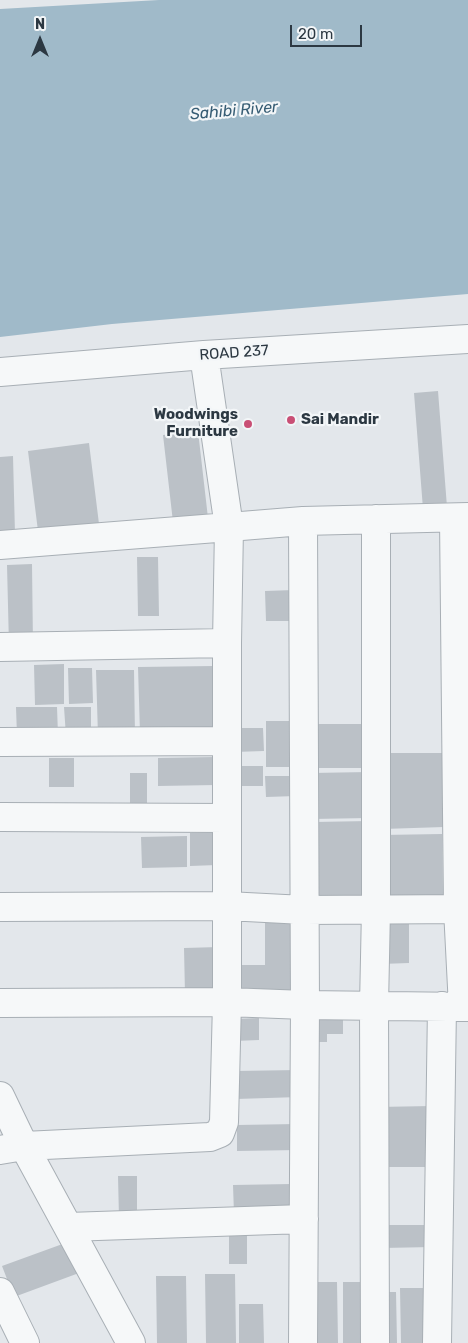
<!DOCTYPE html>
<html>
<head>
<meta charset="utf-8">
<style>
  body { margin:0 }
  #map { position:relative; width:468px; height:1343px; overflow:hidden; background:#e3e7eb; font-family:Rubik,sans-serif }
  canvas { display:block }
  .north { position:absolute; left:15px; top:15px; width:50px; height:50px; -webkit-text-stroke:4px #f3f6f8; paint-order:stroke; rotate:0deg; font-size:14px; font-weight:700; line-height:20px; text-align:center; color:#2c3842 }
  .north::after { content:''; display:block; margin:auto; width:18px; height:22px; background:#2c3842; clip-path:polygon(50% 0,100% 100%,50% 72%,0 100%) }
  .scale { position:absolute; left:290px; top:25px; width:72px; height:22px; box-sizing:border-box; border:2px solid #2c3842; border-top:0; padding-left:6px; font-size:15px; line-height:18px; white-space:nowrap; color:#2c3842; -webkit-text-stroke:4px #f3f6f8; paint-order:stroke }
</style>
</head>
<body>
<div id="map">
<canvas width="468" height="1343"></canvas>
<div class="north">N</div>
<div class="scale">20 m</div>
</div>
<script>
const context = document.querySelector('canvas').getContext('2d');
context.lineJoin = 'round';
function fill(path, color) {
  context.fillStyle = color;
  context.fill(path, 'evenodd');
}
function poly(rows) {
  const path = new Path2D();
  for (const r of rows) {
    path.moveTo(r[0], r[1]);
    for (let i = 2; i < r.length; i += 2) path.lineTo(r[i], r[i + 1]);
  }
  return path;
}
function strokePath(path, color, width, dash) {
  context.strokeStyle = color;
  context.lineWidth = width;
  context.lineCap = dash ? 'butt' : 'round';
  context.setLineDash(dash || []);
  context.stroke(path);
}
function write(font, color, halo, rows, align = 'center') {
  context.font = font + ' Rubik,sans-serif';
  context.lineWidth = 4.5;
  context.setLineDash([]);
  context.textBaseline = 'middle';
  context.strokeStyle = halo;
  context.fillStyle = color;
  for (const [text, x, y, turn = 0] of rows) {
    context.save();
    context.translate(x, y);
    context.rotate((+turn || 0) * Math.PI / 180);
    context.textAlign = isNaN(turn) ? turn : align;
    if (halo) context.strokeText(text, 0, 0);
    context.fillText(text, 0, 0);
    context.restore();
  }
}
const water = poly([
  [159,0,468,0,468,294,112,324,0,337,0,9]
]);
const building = poly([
  [438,391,447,507,423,509,414,393],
  [198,431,208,518,173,522,163,435],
  [89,443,99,524,38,531,28,451],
  [13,456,15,534,0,534,0,457],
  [137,557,158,557,159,616,138,616],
  [32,564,33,646,9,646,7,565],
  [294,590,295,621,266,621,265,591],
  [64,664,64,704,35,705,34,665],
  [214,666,214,733,140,733,138,667],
  [68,668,92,668,93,703,69,704],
  [96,670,134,670,135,736,98,736],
  [16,707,57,707,58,735,17,736],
  [64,707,91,707,91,736,66,736],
  [266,721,296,721,296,767,266,767],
  [311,724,367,724,368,768,312,768],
  [234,728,263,728,264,751,234,752],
  [382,753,443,753,444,827,383,829],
  [215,757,216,785,158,786,158,758],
  [49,758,74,758,74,787,49,787],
  [234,766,263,766,263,786,235,786],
  [369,772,369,818,312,819,311,773],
  [130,773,147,773,147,807,130,807],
  [265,776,296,776,296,796,266,797],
  [370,821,371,898,315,899,314,822],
  [190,833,216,833,217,865,190,866],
  [442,834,443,896,383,897,382,835],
  [187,836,187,867,142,868,141,837],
  [380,921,409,921,409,963,381,964],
  [265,922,299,923,297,998,233,997,232,965,265,965],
  [219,947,220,993,185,994,184,948],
  [259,1018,259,1040,234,1041,234,1019],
  [314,1019,343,1019,343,1034,327,1034,327,1042,314,1042],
  [298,1070,299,1097,236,1099,235,1071],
  [432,1106,432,1167,379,1167,377,1107],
  [297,1124,298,1150,237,1151,237,1125],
  [118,1176,137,1176,137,1217,119,1218],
  [291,1184,291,1213,234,1214,233,1185],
  [382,1225,433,1225,433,1247,382,1248],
  [229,1226,247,1227,247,1264,229,1264],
  [68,1242,79,1273,14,1297,2,1266],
  [205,1274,235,1274,236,1343,206,1343],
  [156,1276,186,1276,187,1343,157,1343],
  [312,1282,337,1282,338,1343,313,1343],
  [343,1282,369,1282,370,1343,343,1343],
  [400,1288,430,1288,431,1343,401,1343],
  [379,1292,396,1292,397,1343,380,1343],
  [239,1304,263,1304,264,1343,239,1343]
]);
const minor = poly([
  [0,372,204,355,468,339],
  [454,518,458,909,463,1007],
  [303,521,305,1005,303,1343],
  [0,545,229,527,303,521,468,517],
  [0,647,227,643],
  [0,742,227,741],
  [0,817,227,818],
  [0,907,227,906,304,910,468,909],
  [0,1003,227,1002,305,1005,468,1007],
  [0,1096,24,1146,131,1343],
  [0,1150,24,1146,210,1137,220,1133,224,1122,227,1002,227,643,229,527,204,355],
  [68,1227,304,1219],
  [0,1292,25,1343],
  [375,1343,374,1006,376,909,376,519],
  [437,1343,442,1006]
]);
const markers = [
  [291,420,5,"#c94f75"],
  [248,424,5,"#c94f75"]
];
const streetNames = [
  ["ROAD 237",234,353,-4]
];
const poiNames = [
  ["Woodwings",238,415],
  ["Furniture",238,432],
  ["Sai Mandir",301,420,"left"]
];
const waterNames = [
  ["Sahibi River",234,111,-5]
];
fill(water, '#a0bac9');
fill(building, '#bbc1c7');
strokePath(minor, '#a8afb5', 30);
strokePath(minor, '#f6f8f9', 28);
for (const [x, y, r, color] of markers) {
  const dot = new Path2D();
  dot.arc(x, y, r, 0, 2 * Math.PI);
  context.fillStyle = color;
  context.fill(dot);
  strokePath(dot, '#f3f6f8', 2);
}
write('15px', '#2c3842', '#f3f6f8', streetNames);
write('bold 15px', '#2c3842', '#f3f6f8', poiNames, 'right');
write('italic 16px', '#375d74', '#f3f6f8', waterNames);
</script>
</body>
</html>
